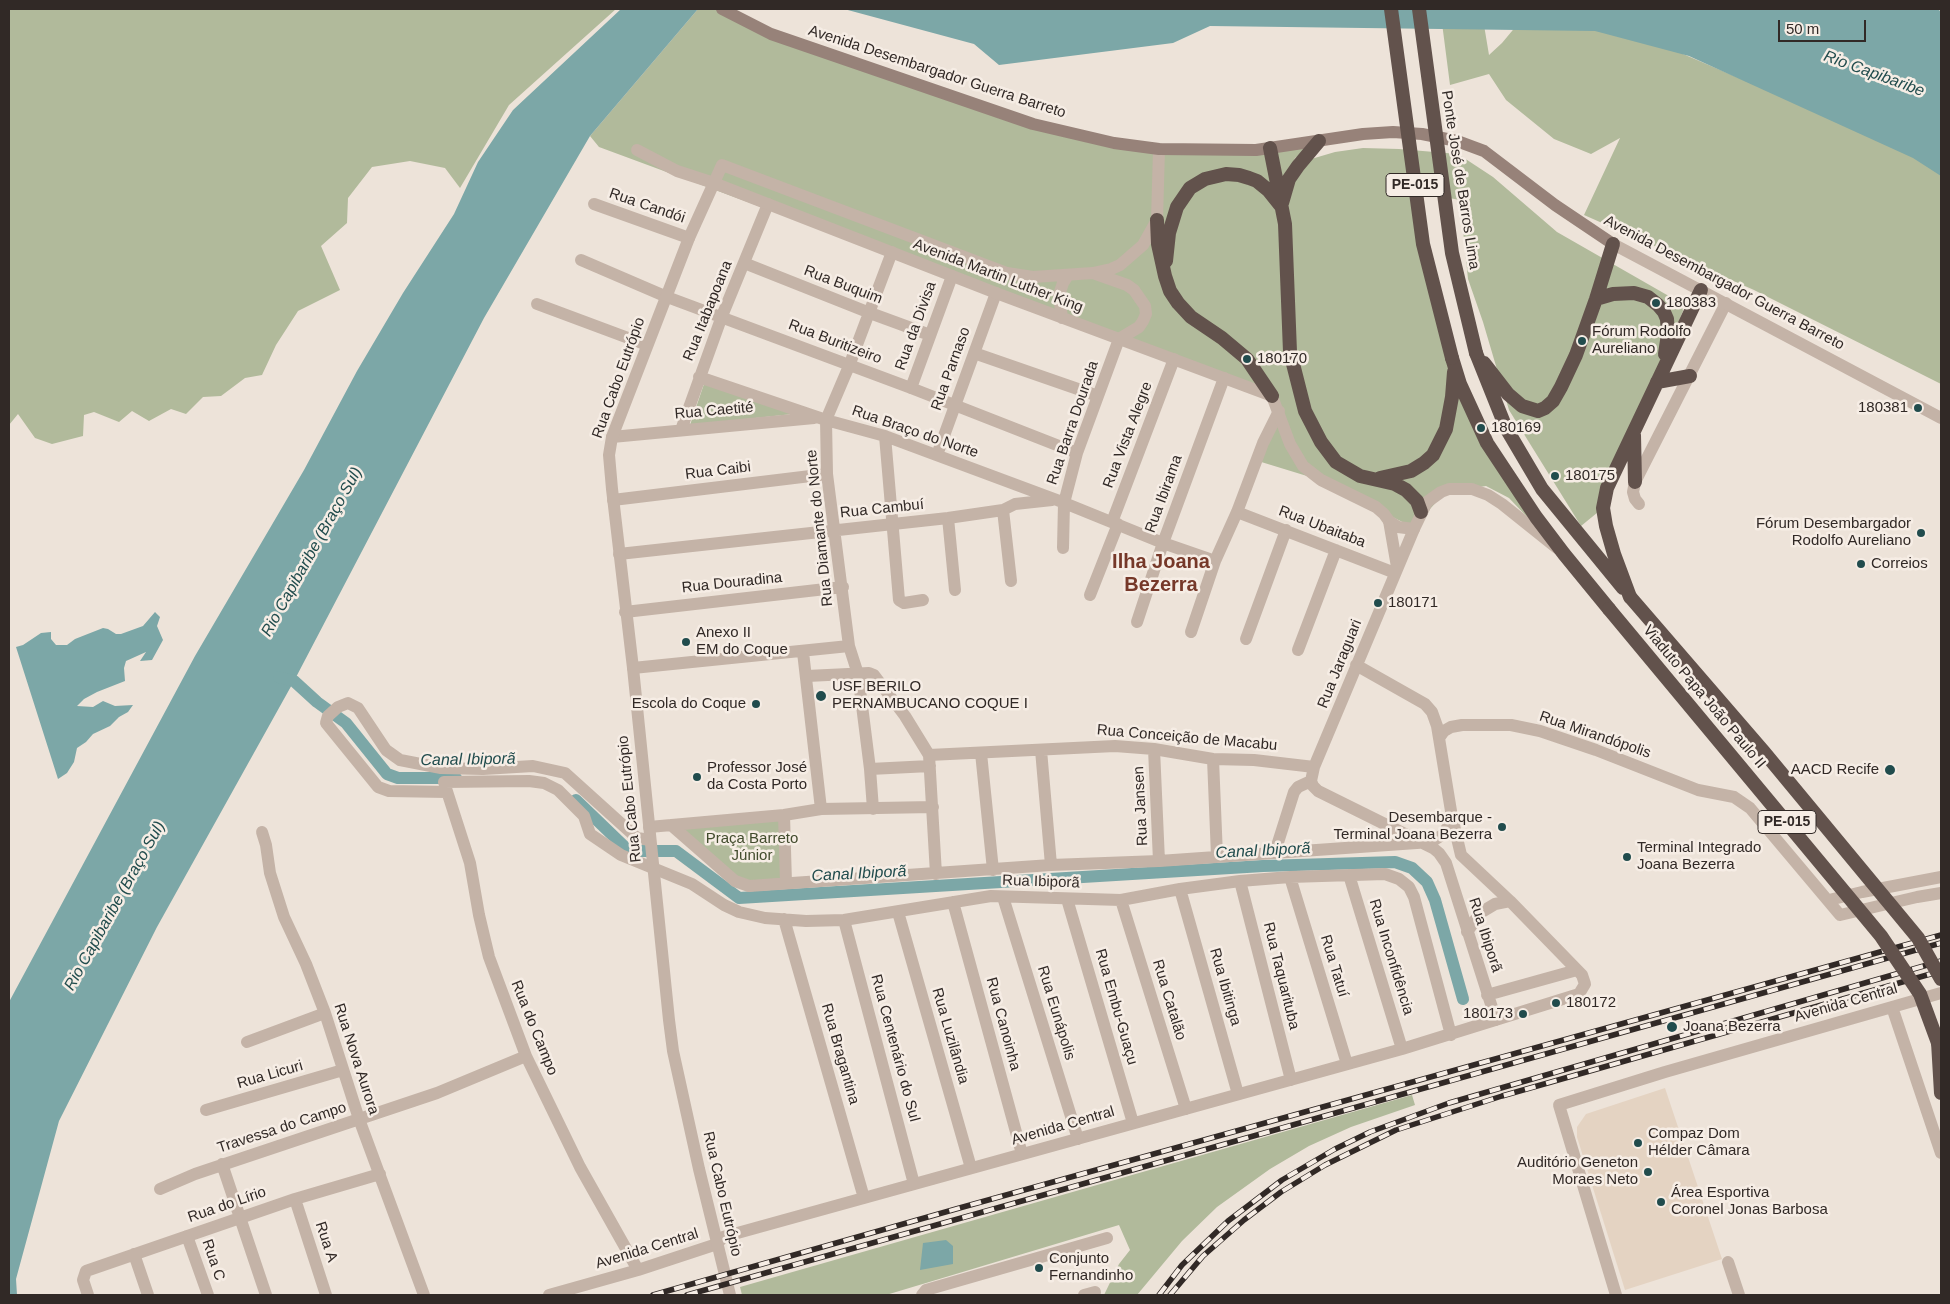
<!DOCTYPE html>
<html>
<head>
<meta charset="utf-8">
<style>
  body { margin:0 }
  #map { position:relative; width:1950px; height:1304px; overflow:hidden; background:#ede3d9; font-family:Arial,sans-serif }
  canvas { display:block }
  .frame { position:absolute; inset:0; border:10px solid #312926; pointer-events:none }
  .scale { position:absolute; left:1778px; top:20px; width:88px; height:22px; box-sizing:border-box; border:2px solid #312926; border-top:0; padding-left:6px; font-size:15px; line-height:18px; white-space:nowrap; color:#312926; -webkit-text-stroke:4px #f6ede5; paint-order:stroke }
</style>
</head>
<body>
<div id="map">
<canvas width="1950" height="1304"></canvas>
<div class="frame"></div>
<div class="scale">50 m</div>
</div>
<script>
const context = document.querySelector('canvas').getContext('2d');
context.lineJoin = 'round';
function fill(path, color) {
  context.fillStyle = color;
  context.fill(path, 'evenodd');
}
function poly(rows) {
  const path = new Path2D();
  for (const r of rows) {
    path.moveTo(r[0], r[1]);
    for (let i = 2; i < r.length; i += 2) path.lineTo(r[i], r[i + 1]);
  }
  return path;
}
function strokePath(path, color, width, dash) {
  context.strokeStyle = color;
  context.lineWidth = width;
  context.lineCap = dash ? 'butt' : 'round';
  context.setLineDash(dash || []);
  context.stroke(path);
}
function write(font, color, halo, rows, align = 'center') {
  context.font = font + ' Arial,sans-serif';
  context.lineWidth = 5;
  context.setLineDash([]);
  context.textBaseline = 'middle';
  context.strokeStyle = halo;
  context.fillStyle = color;
  for (const [text, x, y, turn = 0] of rows) {
    context.save();
    context.translate(x, y);
    context.rotate((+turn || 0) * Math.PI / 180);
    context.textAlign = isNaN(turn) ? turn : align;
    if (halo) context.strokeText(text, 0, 0);
    context.fillText(text, 0, 0);
    context.restore();
  }
}
const green = poly([
  [9,9,616,9,509,105,460,188,445,168,410,161,372,167,348,198,347,223,321,246,340,290,298,311,276,345,262,375,245,378,221,396,203,397,186,414,171,409,149,421,132,411,119,422,94,412,84,415,83,436,52,444,35,438,18,414,9,425],
  [698,9,722,9,748,24,1033,124,1159,149,1319,141,1295,158,1289,172,1301,162,1335,152,1363,148,1399,149,1458,154,1493,177,1557,232,1681,303,1683,311,1612,474,1603,508,1581,526,1509,410,1483,322,1468,279,1460,200,1411,191,1460,384,1530,520,1509,498,1486,486,1453,491,1440,498,1430,509,1418,530,1320,480,1258,461,1279,411,1272,396,599,147,590,136],
  [1483,19,1489,55,1502,43,1517,25,1618,26,1941,165,1941,384,1754,290,1584,215,1620,138,1591,154,1554,139,1506,100,1489,74,1450,85,1442,23],
  [704,384,793,414,690,425],
  [781,814,785,887,745,884,677,824],
  [1412,1095,1415,1105,1351,1127,1309,1146,1270,1169,1217,1207,1182,1241,1137,1295,1104,1295,1119,1264,1130,1250,1119,1225,886,1295,742,1295,740,1287]
]);
const plaza = poly([
  [1665,1088,1722,1259,1625,1290,1577,1137,1577,1127,1586,1114]
]);
const water = poly([
  [621,9,698,9,590,136,484,318,294,681,157,927,59,1121,16,1279,17,1295,9,1295,9,1002,195,656,304,470,357,371,403,293,454,214,478,162,513,110],
  [844,9,1938,9,1941,12,1941,176,1913,158,1689,56,1595,31,1210,26,1173,43,999,65,974,44],
  [155,612,160,617,157,626,163,640,152,660,140,661,146,652,126,661,124,668,125,681,97,692,84,699,77,706,93,707,103,701,115,706,133,705,128,712,119,717,110,726,93,734,86,742,77,748,74,762,67,773,58,779,16,647,23,645,41,633,51,632,51,639,56,645,67,645,75,639,103,628,108,629,116,634,121,634,143,626],
  [946,1240,953,1246,953,1264,920,1270,923,1243]
]);
const canal = poly([
  [279,677,294,681,317,702,346,723,387,774,398,778,456,778],
  [576,800,629,851,676,851,739,898,1263,866,1395,862,1412,868,1427,882,1435,900,1463,999]
]);
const minor = poly([
  [637,150,677,171,714,183],
  [594,204,689,238],
  [581,260,667,297,911,388,1077,453],
  [744,263,870,313,930,335],
  [537,304,647,345],
  [974,353,1098,396],
  [699,377,826,420,885,436,1057,500,1163,543,1215,561],
  [911,388,952,276],
  [681,430,722,316,768,204],
  [885,436,899,600,904,603,923,600],
  [612,437,814,418],
  [937,455,996,293],
  [613,500,827,474],
  [1639,504,1635,499,1633,492,1635,482,1726,303],
  [1003,510,1011,581],
  [1237,512,1395,573],
  [948,518,955,590],
  [1389,521,1397,567],
  [1112,522,1174,359],
  [1414,529,1314,767,1311,781,1313,786,1318,791,1433,848,1439,853,1446,863,1496,1020],
  [1063,548,1064,503,1077,453,1119,339],
  [619,554,948,518,1003,510,1015,504,1052,500],
  [1090,595,1118,524],
  [625,612,843,587],
  [1137,622,1163,543,1224,378],
  [1191,632,1215,561,1237,512,1263,443,1279,411],
  [1246,639,1286,530],
  [1298,650,1336,550],
  [803,652,821,809],
  [633,668,849,646],
  [807,676,869,673,874,675,905,716,929,755,936,874],
  [1439,738,1444,731,1451,727,1462,725,1511,725,1540,731,1596,750,1698,790,1734,797,1750,808,1840,915,1917,897,1941,893],
  [1154,749,1159,861],
  [1041,750,1051,865],
  [981,753,993,870],
  [929,755,1115,746,1154,749,1213,759,1254,760,1314,767],
  [1213,759,1217,856],
  [870,769,930,766],
  [558,790,584,816,590,834,621,855,692,884,724,905,739,912,765,918,806,921,844,920,991,896,1121,900,1180,889,1240,881,1290,877,1385,874,1399,879,1409,887,1414,897,1451,1035],
  [558,790,544,783,529,781,444,782,470,863,479,915,489,957,526,1056,580,1167,638,1270],
  [447,792,389,791,378,787,326,723,328,716,338,707,348,703,358,708,386,750,400,760,441,768,483,769,533,766,565,773,637,838,650,840],
  [873,809,870,769,858,674,849,646,827,474,826,420,849,366,892,252],
  [784,815,786,883],
  [671,825,735,881,749,886,1051,865,1159,861,1431,842,1444,834,1452,817],
  [649,827,784,815,821,809,933,807],
  [262,832,266,845,270,873,284,917,306,964,325,1013,359,1119,424,1295],
  [1275,852,1294,792,1298,787,1311,781],
  [1349,875,1402,1049],
  [1290,877,1347,1064],
  [1240,881,1291,1080],
  [1180,889,1238,1094],
  [1003,897,1078,1139],
  [1067,899,1133,1123],
  [1121,900,1186,1109],
  [1829,900,1862,892,1941,877],
  [953,902,1022,1154],
  [898,912,971,1168],
  [784,919,864,1198],
  [844,920,914,1184],
  [1467,932,1480,913,1495,904,1510,901],
  [1487,995,1577,970],
  [1892,1007,1941,1153],
  [247,1042,325,1013],
  [206,1110,343,1070],
  [222,1164,266,1295],
  [160,1189,195,1174,437,1093,526,1056],
  [295,1199,326,1295],
  [187,1236,208,1295],
  [134,1254,148,1295],
  [1728,1262,1739,1295],
  [88,1295,83,1280,86,1271,295,1199,380,1174],
  [549,1295,638,1270,717,1244,723,1237,1402,1049,1579,994,1585,984,1582,975,1510,901,1461,855,1452,817,1437,726,1432,712,1425,704,1356,665],
  [922,1295,926,1290,1107,1238],
  [1084,1295,1095,1292],
  [1616,1295,1559,1105,1665,1072,1941,993]
]);
const tertiary = poly([
  [714,183,996,293,1272,396,1290,444,1303,466,1321,480,1376,507,1384,514,1389,521,1398,527,1414,529,1427,502,1441,492,1449,489,1472,489,1488,495,1502,504,1557,548],
  [1613,244,1941,418],
  [1093,273,1127,285,1134,290,1145,306,1146,314,1143,321,1139,327,1119,339],
  [1062,318,1059,295,1063,283,1068,275],
  [730,1295,699,1169,673,1051,669,1020,633,668,612,489,609,455,612,437,689,238,722,165,1007,273,1033,277,1093,273,1111,269,1120,265,1143,245,1157,220,1159,149]
]);
const secondary = poly([
  [722,9,771,34,1033,124,1114,143,1159,149,1256,150,1363,134,1393,132,1422,134,1457,141,1484,151,1555,205,1613,244]
]);
const trunk = poly([
  [1270,148,1285,224,1290,352,1305,411,1321,442,1336,462,1360,476,1395,484,1406,490,1417,501,1421,512],
  [1282,203,1289,179,1298,166,1319,141],
  [1157,220,1158,244,1165,276,1170,291,1178,303,1191,317,1222,338,1247,359,1272,396],
  [1166,261,1169,233,1177,207,1190,188,1205,179,1226,174,1239,175,1249,178,1257,181,1268,190,1280,205],
  [1596,299,1613,294,1634,293,1648,297,1658,305,1664,312,1667,319,1668,334,1665,354],
  [1476,353,1506,428,1542,489,1623,588],
  [1452,358,1460,384,1487,443,1536,517,1564,554,1609,609],
  [1484,363,1508,394,1522,406,1538,411,1545,408,1553,401,1561,387,1576,355,1596,299,1613,244],
  [1657,382,1690,376],
  [1634,435,1635,482],
  [1380,478,1411,471,1424,463,1433,455,1446,429,1452,397,1454,372],
  [1630,597,1614,554,1606,526,1603,508,1607,488,1701,290],
  [1938,1042,1941,1093]
]);
const rail = poly([
  [653,1295,963,1207,1941,935],
  [687,1295,1941,943],
  [1159,1295,1182,1265,1228,1221,1282,1180,1335,1149,1370,1132,1449,1103,1941,961],
  [1170,1295,1203,1256,1244,1220,1281,1192,1325,1165,1396,1130,1502,1096,1941,971]
]);
const trunkBridge = poly([
  [1391,9,1423,244,1452,358],
  [1419,9,1452,253,1476,353],
  [1631,598,1764,752,1918,938,1941,979],
  [1609,609,1881,936,1920,994,1941,1051]
]);
const markers = [
  [1656,303,5,"#214c4d"],
  [1582,341,5,"#214c4d"],
  [1247,359,5,"#214c4d"],
  [1918,408,5,"#214c4d"],
  [1481,428,5,"#214c4d"],
  [1555,476,5,"#214c4d"],
  [1921,533,5,"#214c4d"],
  [1861,564,5,"#214c4d"],
  [1378,603,5,"#214c4d"],
  [686,642,5,"#214c4d"],
  [821,696,6,"#214c4d"],
  [756,704,5,"#214c4d"],
  [1890,770,6,"#214c4d"],
  [697,777,5,"#214c4d"],
  [1502,827,5,"#214c4d"],
  [1627,857,5,"#214c4d"],
  [1556,1003,5,"#214c4d"],
  [1523,1014,5,"#214c4d"],
  [1672,1027,6,"#214c4d"],
  [1638,1143,5,"#214c4d"],
  [1648,1172,5,"#214c4d"],
  [1661,1202,5,"#214c4d"],
  [1039,1268,5,"#214c4d"]
];
const shields = [
  [1415,185,58],
  [1787,822,58]
];
const shieldNames = [
  ["PE-015",1415,185],
  ["PE-015",1787,822]
];
const streetNames = [
  ["Avenida Desembargador Guerra Barreto",937,72,18],
  ["Ponte José de Barros Lima",1460,180,81],
  ["Rua Candói",647,206,19],
  ["Avenida Martin Luther King",998,276,21],
  ["Avenida Desembargador Guerra Barreto",1724,283,28],
  ["Rua Buquim",843,285,21],
  ["Rua Itabapoana",708,311,-68],
  ["Rua da Divisa",916,326,-70],
  ["Rua Buritizeiro",835,342,21],
  ["Rua Parnaso",951,369,-70],
  ["Rua Cabo Eutrópio",619,378,-70],
  ["Rua Caetité",714,411,-5],
  ["Rua Barra Dourada",1073,423,-71],
  ["Rua Braço do Norte",915,432,19],
  ["Rua Vista Alegre",1128,435,-69],
  ["Rua Caibi",718,471,-7],
  ["Rua Ibirama",1164,494,-70],
  ["Rua Cambuí",882,509,-6],
  ["Rua Ubaitaba",1322,527,21],
  ["Rua Diamante do Norte",820,528,-96],
  ["Rua Douradina",732,583,-6],
  ["Rua Jaraguari",1340,664,-68],
  ["Viaduto Papa João Paulo II",1704,697,50],
  ["Rua Mirandópolis",1595,735,19],
  ["Rua Conceição de Macabu",1187,738,5],
  ["Rua Cabo Eutrópio",630,799,-96],
  ["Rua Jansen",1141,806,-93],
  ["Rua Ibiporã",1041,882,2],
  ["Rua Ibiporã",1485,935,72],
  ["Rua Inconfidência",1391,957,73],
  ["Rua Tatuí",1334,966,73],
  ["Rua Taquarituba",1281,976,76],
  ["Rua Ibitinga",1225,987,74],
  ["Rua Catalão",1169,1000,73],
  ["Avenida Central",1846,1003,-16],
  ["Rua Embu-Guaçu",1116,1007,74],
  ["Rua Eunápolis",1056,1013,73],
  ["Rua Canoinha",1003,1024,75],
  ["Rua do Campo",534,1028,68],
  ["Rua Luzilândia",950,1036,74],
  ["Rua Centenário do Sul",895,1048,75],
  ["Rua Bragantina",840,1054,74],
  ["Rua Nova Aurora",356,1059,72],
  ["Rua Licuri",270,1075,-16],
  ["Avenida Central",1063,1126,-16],
  ["Travessa do Campo",282,1128,-18],
  ["Rua Cabo Eutrópio",722,1194,77],
  ["Rua do Lírio",227,1205,-19],
  ["Rua A",326,1242,72],
  ["Avenida Central",647,1249,-17],
  ["Rua C",213,1260,71]
];
const poiNames = [
  ["180383",1666,303],
  ["Fórum Rodolfo",1592,332],
  ["Aureliano",1592,349],
  ["180170",1257,359],
  ["180381",1908,408,"right"],
  ["180169",1491,428],
  ["180175",1565,476],
  ["Fórum Desembargador",1911,524,"right"],
  ["Rodolfo Aureliano",1911,541,"right"],
  ["Correios",1871,564],
  ["180171",1388,603],
  ["Anexo II",696,633],
  ["EM do Coque",696,650],
  ["USF BERILO",832,687],
  ["PERNAMBUCANO COQUE I",832,704],
  ["Escola do Coque",746,704,"right"],
  ["Professor José",707,768],
  ["da Costa Porto",707,785],
  ["AACD Recife",1879,770,"right"],
  ["Desembarque -",1492,818,"right"],
  ["Terminal Joana Bezerra",1492,835,"right"],
  ["Terminal Integrado",1637,848],
  ["Joana Bezerra",1637,865],
  ["180172",1566,1003],
  ["180173",1513,1014,"right"],
  ["Joana Bezerra",1683,1027],
  ["Compaz Dom",1648,1134],
  ["Hélder Câmara",1648,1151],
  ["Auditório Geneton",1638,1163,"right"],
  ["Moraes Neto",1638,1180,"right"],
  ["Área Esportiva",1671,1193],
  ["Coronel Jonas Barbosa",1671,1210],
  ["Conjunto",1049,1259],
  ["Fernandinho",1049,1276]
];
const parkNames = [
  ["Praça Barreto",752,839],
  ["Júnior",752,856]
];
const waterNames = [
  ["Rio Capibaribe",1874,74,20],
  ["Rio Capibaribe (Braço Sul)",312,552,-61],
  ["Canal Ibiporã",468,760,-1],
  ["Canal Ibiporã",1263,851,-3],
  ["Canal Ibiporã",859,874,-3],
  ["Rio Capibaribe (Braço Sul)",115,906,-61]
];
const districtNames = [
  ["Ilha Joana",1161,562],
  ["Bezerra",1161,585]
];
fill(green, '#b1ba9b');
fill(plaza, '#e4d3c2');
fill(water, '#7ca7a7');
strokePath(canal, '#7ca7a7', 12);
strokePath(minor, '#c4b3a7', 12);
strokePath(tertiary, '#c4b3a7', 12);
strokePath(secondary, '#978279', 12);
strokePath(trunk, '#62524c', 14);
strokePath(rail, '#312926', 5.5);
strokePath(rail, '#f6ede5', 4, [11]);
strokePath(trunkBridge, '#62524c', 14);
for (const [x, y, r, color] of markers) {
  const dot = new Path2D();
  dot.arc(x, y, r, 0, 2 * Math.PI);
  context.fillStyle = color;
  context.fill(dot);
  strokePath(dot, '#f6ede5', 2);
}
for (const [x, y, w] of shields) {
  const box = new Path2D();
  box.roundRect(x - w / 2, y - 11.5, w, 23, 4);
  context.fillStyle = '#f6ede5';
  context.fill(box);
  strokePath(box, '#312926', 1);
}
write('bold 14px', '#312926', null, shieldNames);
write('15px', '#312926', '#f6ede5', streetNames);
write('15px', '#312926', '#f6ede5', poiNames, 'left');
write('15px', '#424c2d', '#f6ede5', parkNames);
write('italic 16px', '#214c4d', '#f6ede5', waterNames);
write('bold 20px', '#763829', '#f6ede5', districtNames);
</script>
</body>
</html>
